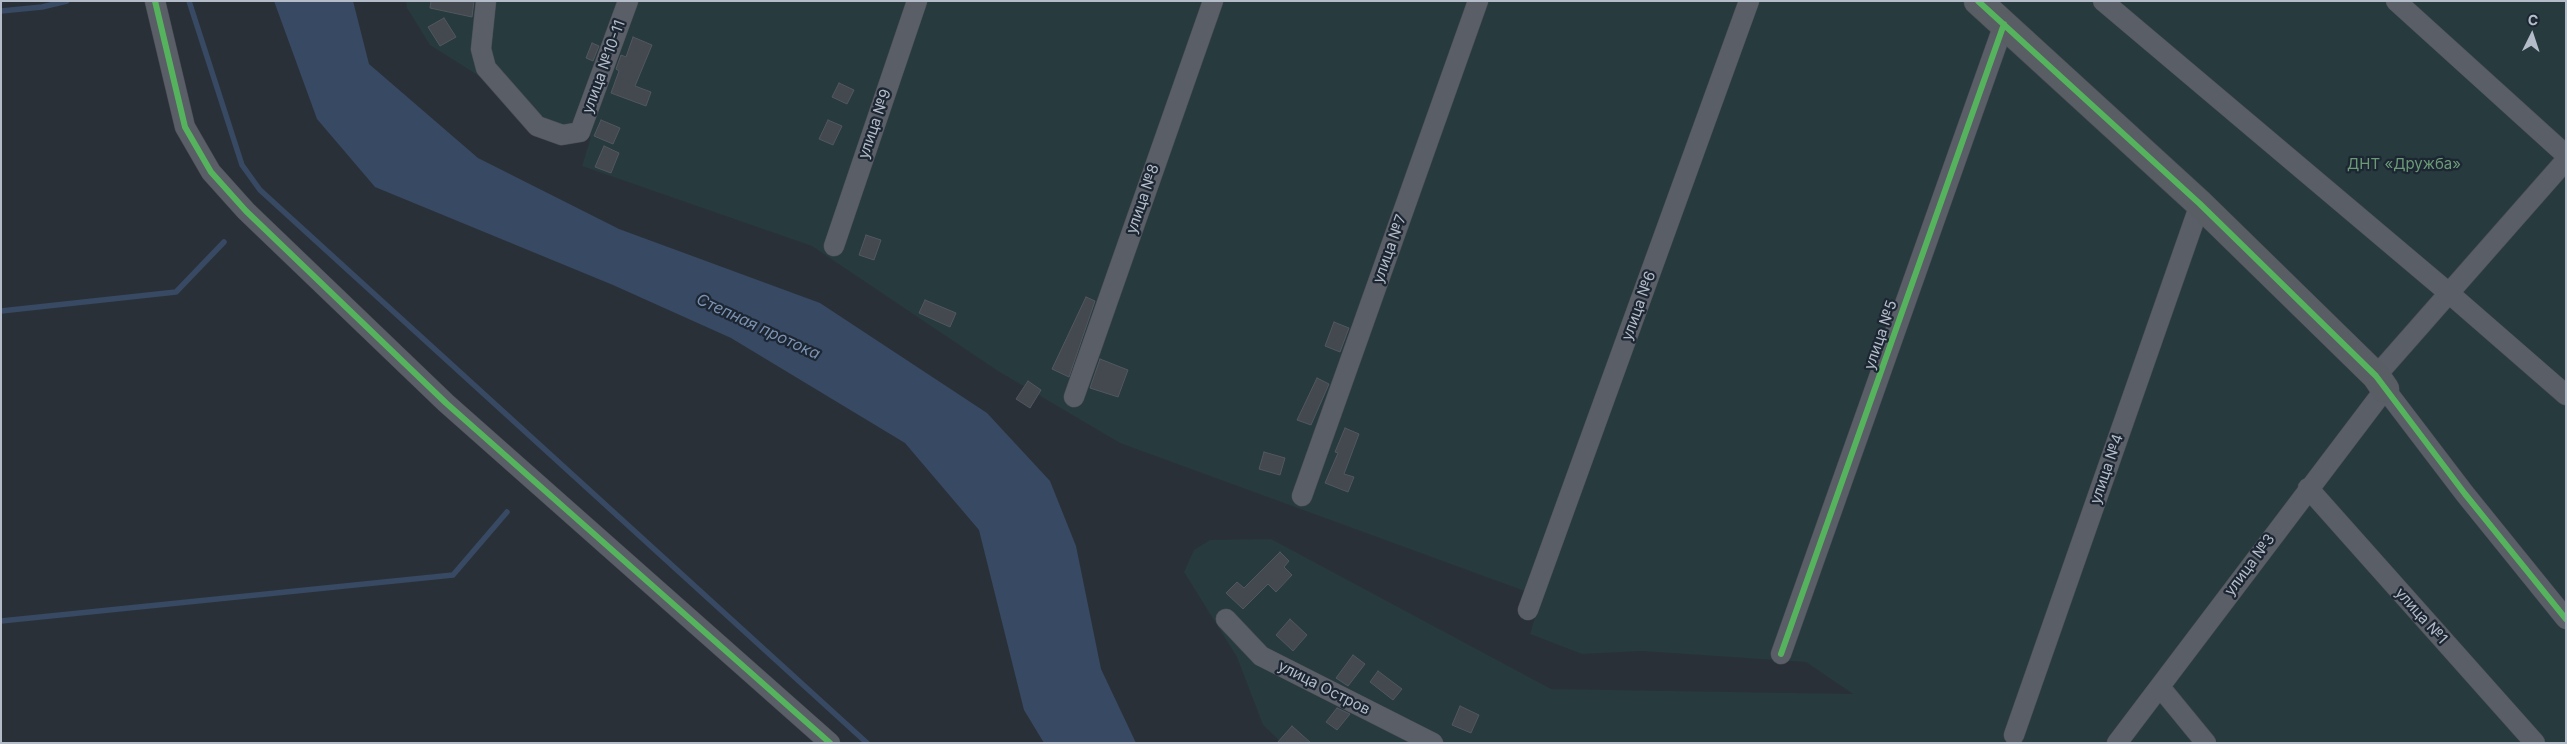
<!DOCTYPE html>
<html>
<head>
<meta charset="utf-8">
<style>
  body { margin:0 }
  #map { position:relative; width:2567px; height:744px; overflow:hidden; background:#2a3038; font-family:Inter,sans-serif }
  canvas { display:block }
  .frame { position:absolute; inset:0; border:2px solid #b4bcc9; pointer-events:none }
  .north { position:absolute; left:2507px; top:10px; width:50px; height:50px; -webkit-text-stroke:4px #1d2633; paint-order:stroke; rotate:4deg; font-size:14px; font-weight:700; line-height:20px; text-align:center; color:#b4bcc9 }
  .north::after { content:''; display:block; margin:auto; width:18px; height:22px; background:#b4bcc9; clip-path:polygon(50% 0,100% 100%,50% 72%,0 100%) }
</style>
</head>
<body>
<div id="map">
<canvas width="2567" height="744"></canvas>
<div class="frame"></div>
<div class="north">С</div>
</div>
<script>
const context = document.querySelector('canvas').getContext('2d');
context.lineJoin = 'round';
function fill(path, color) {
  context.fillStyle = color;
  context.fill(path, 'evenodd');
}
function poly(rows) {
  const path = new Path2D();
  for (const r of rows) {
    path.moveTo(r[0], r[1]);
    for (let i = 2; i < r.length; i += 2) path.lineTo(r[i], r[i + 1]);
  }
  return path;
}
function strokePath(path, color, width, dash) {
  context.strokeStyle = color;
  context.lineWidth = width;
  context.lineCap = dash ? 'butt' : 'round';
  context.setLineDash(dash || []);
  context.stroke(path);
}
function write(font, color, halo, rows, align = 'center') {
  context.font = font + ' Inter,sans-serif';
  context.lineWidth = 4.5;
  context.setLineDash([]);
  context.textBaseline = 'middle';
  context.strokeStyle = halo;
  context.fillStyle = color;
  for (const [text, x, y, turn = 0] of rows) {
    context.save();
    context.translate(x, y);
    context.rotate((+turn || 0) * Math.PI / 180);
    context.textAlign = isNaN(turn) ? turn : align;
    if (halo) context.strokeText(text, 0, 0);
    context.fillText(text, 0, 0);
    context.restore();
  }
}
const green = poly([
  [406,1,1965,1,2354,362,2395,413,2566,631,2566,743,1282,743,1263,725,1237,657,1184,572,1194,550,1210,540,1271,539,1551,689,1853,694,1806,662,1642,651,1582,654,1530,634,1541,597,1120,443,998,371,812,246,582,166,591,137,566,131,430,45,407,8],
  [1993,1,2566,1,2566,613,2441,459]
]);
const water = poly([
  [274,1,353,1,369,64,478,158,619,229,820,303,987,413,1050,481,1076,546,1101,669,1136,743,1044,743,1024,710,979,530,905,443,731,338,613,285,375,187,317,119]
]);
const stream = poly([
  [189,1,242,165,260,190,867,743],
  [1,11,42,7,67,1],
  [1,311,176,292,224,242],
  [1,621,453,575,507,512]
]);
const building = poly([
  [431,1,474,1,472,17,430,8,431,1],
  [444,18,456,37,440,46,428,27,444,18],
  [633,37,652,45,635,86,651,92,646,106,611,93,619,71,616,69,621,55,626,57,633,37],
  [592,43,599,46,593,61,586,58,592,43],
  [839,83,854,90,847,104,832,97,839,83],
  [601,120,620,128,613,144,594,136,601,120],
  [828,120,842,126,833,145,819,139,828,120],
  [604,146,619,153,611,173,595,167,604,146],
  [866,235,881,240,874,260,859,255,866,235],
  [1086,297,1095,301,1069,377,1052,369,1086,297],
  [925,300,956,313,950,327,919,313,925,300],
  [1334,322,1349,328,1340,352,1325,346,1334,322],
  [1100,359,1128,370,1118,397,1090,388,1100,359],
  [1317,378,1329,384,1311,425,1297,420,1317,378],
  [1028,381,1041,390,1030,408,1016,399,1028,381],
  [1345,428,1359,434,1344,474,1354,477,1348,492,1325,483,1338,453,1335,452,1345,428],
  [1264,452,1285,458,1280,475,1259,469,1264,452],
  [1280,552,1289,561,1284,567,1292,575,1276,592,1268,584,1243,609,1226,593,1237,582,1244,588,1280,552],
  [1290,619,1307,635,1293,651,1276,635,1290,619],
  [1353,655,1365,664,1348,686,1336,678,1353,655],
  [1378,671,1402,689,1393,700,1370,682,1378,671],
  [1460,706,1479,715,1471,733,1452,725,1460,706],
  [1337,708,1350,714,1337,730,1326,722,1337,708],
  [1292,726,1311,743,1277,743,1292,726]
]);
const street = poly([
  [155,1,185,127,211,172,246,211,446,403,830,743],
  [486,1,481,49,486,68,537,126,562,135,580,132,628,1],
  [2103,1,2450,294,2566,395],
  [2396,1,2566,155],
  [834,246,917,1],
  [2376,376,2566,160],
  [1074,397,1213,1],
  [2308,488,2535,743],
  [1302,496,1478,1],
  [1528,610,1749,1],
  [1226,619,1261,656,1433,743],
  [1781,654,2004,24],
  [2160,687,2206,743],
  [2014,735,2200,204],
  [2117,743,2385,389,2465,494,2566,619]
]);
const secondary = poly([
  [1978,1,2200,204,2376,376,2385,389]
]);
const cycleway = poly([
  [155,1,185,127,211,172,246,211,446,403,830,743],
  [1978,1,2200,204,2376,376,2465,494,2566,619],
  [1781,654,2004,24]
]);
const streetNames = [
  ["улица №10-11",604,67,-70],
  ["улица №9",875,124,-71],
  ["улица №8",1143,199,-71],
  ["улица №7",1390,249,-70],
  ["улица №6",1639,306,-70],
  ["улица №5",1881,335,-71],
  ["улица №4",2107,469,-71],
  ["улица №3",2250,565,-53],
  ["улица №1",2421,616,48],
  ["улица Остров",1324,688,27]
];
const parkNames = [
  ["ДНТ «Дружба»",2404,164]
];
const waterNames = [
  ["Степная протока",758,327,25]
];
fill(green, '#273a3e');
fill(water, '#384963');
strokePath(stream, '#384963', 5.5);
fill(building, '#444950');
strokePath(building, '#52575f', 1);
strokePath(street, '#484c53', 21);
strokePath(secondary, '#484c53', 29);
strokePath(street, '#5a5e66', 20);
strokePath(secondary, '#595d64', 28);
strokePath(cycleway, '#56b35d', 6);
write('15px', '#b4bcc9', '#1d2633', streetNames);
write('15px', '#6b9a76', '#1d2633', parkNames);
write('italic 16px', '#7c92b1', '#1d2633', waterNames);
</script>
</body>
</html>
